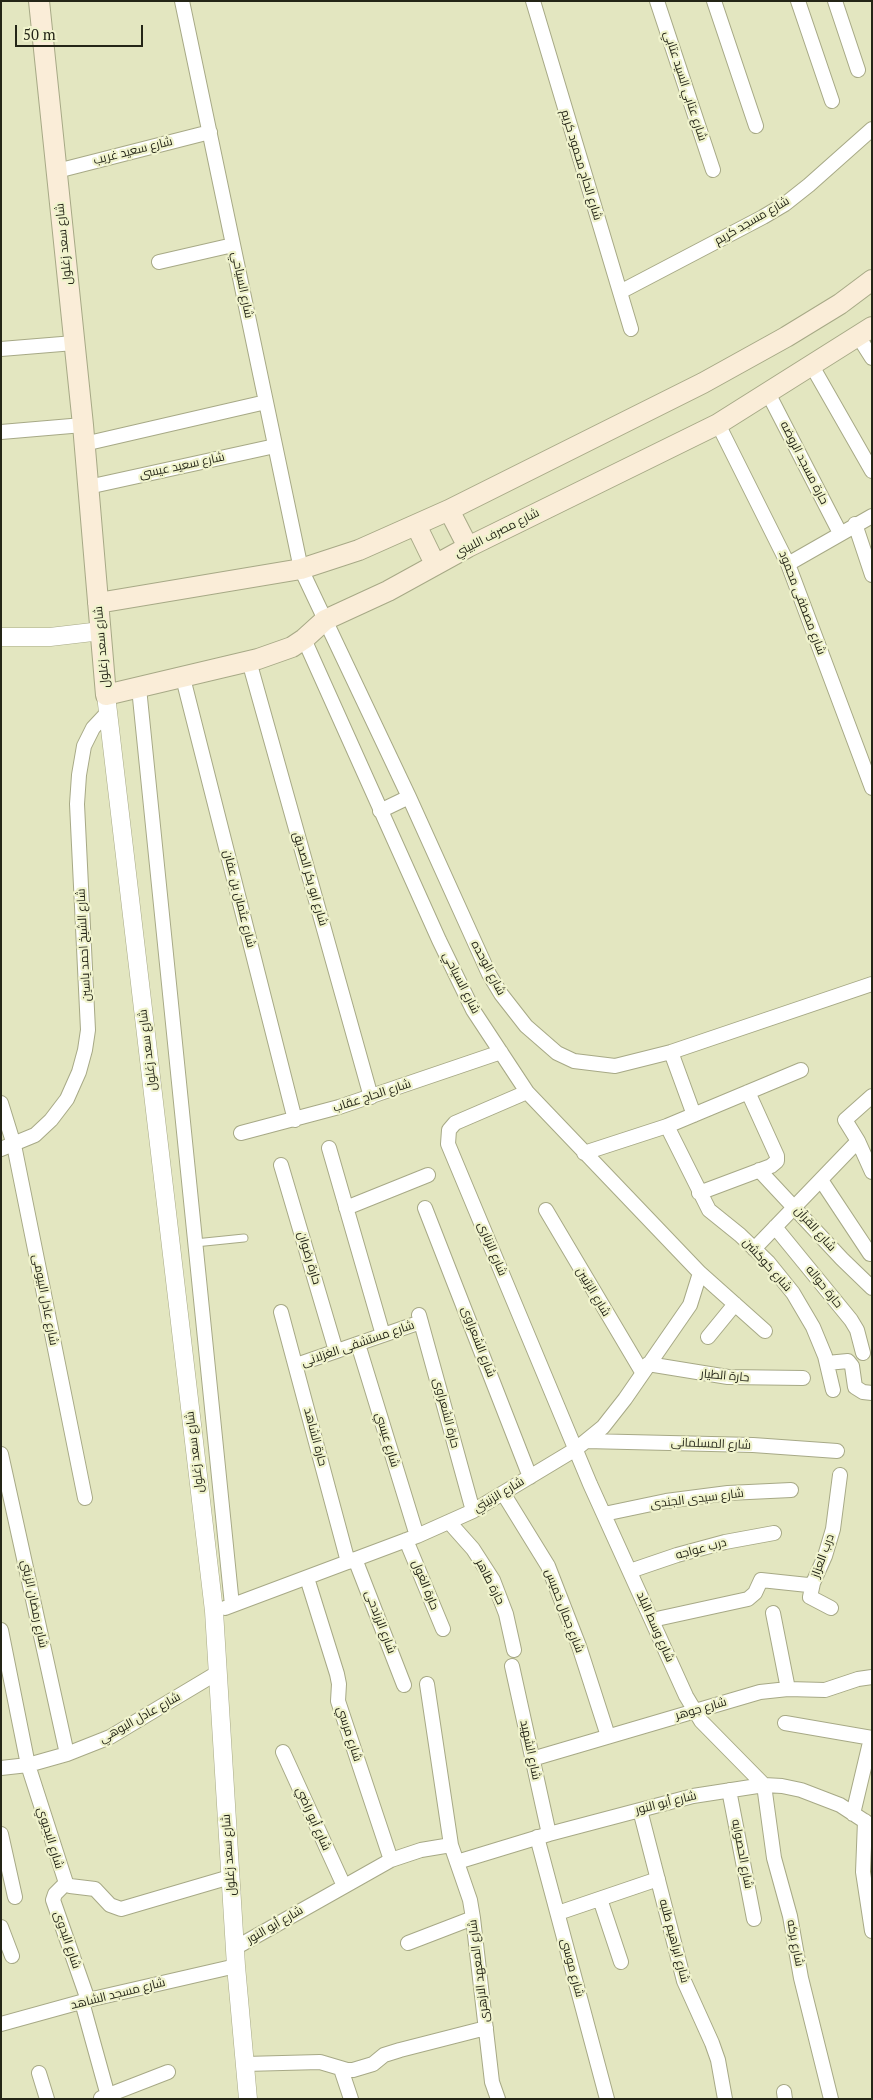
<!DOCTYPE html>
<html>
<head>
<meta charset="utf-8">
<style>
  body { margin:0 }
  #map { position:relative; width:873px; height:2100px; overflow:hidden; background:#e3e6c0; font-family:"PT Serif",serif }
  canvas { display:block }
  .frame { position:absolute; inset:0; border:2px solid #242517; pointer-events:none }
  .scale { position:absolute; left:15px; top:25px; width:128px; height:22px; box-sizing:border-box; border:2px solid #242517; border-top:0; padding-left:6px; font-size:15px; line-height:18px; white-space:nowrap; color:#242517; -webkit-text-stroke:4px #f0f3cd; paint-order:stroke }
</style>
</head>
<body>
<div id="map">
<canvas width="873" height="2100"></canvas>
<div class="frame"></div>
<div class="scale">50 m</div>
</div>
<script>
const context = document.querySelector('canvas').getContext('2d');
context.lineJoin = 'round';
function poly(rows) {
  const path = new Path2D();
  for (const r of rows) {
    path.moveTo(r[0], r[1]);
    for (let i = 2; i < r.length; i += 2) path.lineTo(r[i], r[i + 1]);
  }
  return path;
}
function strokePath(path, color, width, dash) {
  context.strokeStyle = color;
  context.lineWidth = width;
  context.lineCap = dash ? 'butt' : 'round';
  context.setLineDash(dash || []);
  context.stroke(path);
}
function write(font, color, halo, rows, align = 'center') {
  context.font = font + ' "PT Serif",Cairo,serif';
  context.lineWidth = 4.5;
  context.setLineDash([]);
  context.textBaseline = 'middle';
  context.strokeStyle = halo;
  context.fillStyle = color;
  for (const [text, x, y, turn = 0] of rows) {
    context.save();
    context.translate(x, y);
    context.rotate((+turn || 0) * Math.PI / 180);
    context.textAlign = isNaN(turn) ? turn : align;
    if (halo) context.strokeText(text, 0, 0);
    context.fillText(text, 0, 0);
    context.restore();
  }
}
const service = poly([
  [195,1243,244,1238]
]);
const minor = poly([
  [182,1,301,569,409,797,489,974,501,994,526,1026,557,1053,574,1061,615,1066,671,1052,872,984],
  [533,1,631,329],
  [657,1,713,170],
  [714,1,756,126],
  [798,1,832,101],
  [835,1,858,70],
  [57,171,210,132],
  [159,262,233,245],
  [620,292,763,217,785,204,809,185,872,129],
  [858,336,872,358],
  [1,349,74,343],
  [812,366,872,471],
  [768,393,840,533],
  [718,424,788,564,872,788],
  [1,432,83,425],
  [84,444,266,402],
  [88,487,275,446],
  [855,524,872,575],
  [788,564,872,516],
  [304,639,439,940,473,1010,527,1092,700,1273,765,1331],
  [249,661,371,1097],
  [183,678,295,1120],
  [139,688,232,1605],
  [380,811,409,797],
  [671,1052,694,1115],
  [527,1092,455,1123,449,1130,448,1144,590,1484,686,1696,701,1721,764,1785],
  [872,1096,845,1120,858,1141,872,1172],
  [1,1103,14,1145,85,1498],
  [667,1126,709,1210,740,1235,768,1262,793,1293,813,1327,825,1356,833,1390],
  [241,1133,339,1107,501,1052],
  [329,1148,383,1335],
  [1,1149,35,1135,51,1120,67,1099,79,1072,85,1050,88,1030,77,804,79,775,84,746,93,728,108,712],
  [584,1153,667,1126,801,1070],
  [281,1165,336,1351],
  [759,1170,842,1259,872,1288],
  [821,1180,870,1254],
  [699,1193,771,1166,777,1161,777,1156,748,1092],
  [346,1208,428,1175],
  [425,1208,530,1477],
  [546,1210,642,1372],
  [775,1227,851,1320,857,1330,863,1353],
  [754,1249,858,1141],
  [281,1312,348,1562],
  [419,1315,473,1511],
  [708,1337,735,1304],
  [358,1344,417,1536],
  [827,1363,848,1361,852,1366,855,1387,863,1392,872,1393],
  [648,1364,728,1377,803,1378],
  [296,1365,421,1322],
  [586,1441,753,1445,837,1451],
  [1,1454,67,1754],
  [503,1493,548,1566,579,1646,608,1736],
  [604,1514,666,1501,728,1493,791,1490],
  [449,1522,473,1549,493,1580,506,1614,514,1650],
  [406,1540,443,1629],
  [355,1559,404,1685],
  [630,1571,677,1555,725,1542,774,1533],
  [307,1578,337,1674,339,1684,338,1701,391,1860],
  [813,1583,810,1597,831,1608],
  [225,1608,417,1536,473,1511,576,1449,603,1427,625,1399,690,1305,700,1273],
  [773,1613,788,1689],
  [652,1620,748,1599,755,1593,761,1580,808,1585,813,1583,825,1556,833,1529,840,1475],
  [1,1630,28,1765,66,1883,70,1886,95,1889,110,1905,121,1909,230,1877],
  [512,1666,549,1834],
  [427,1684,451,1845,470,1900,473,1918,492,2082,498,2099],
  [785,1723,872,1738],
  [283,1752,344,1886],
  [532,1759,760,1692,788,1689,825,1690,858,1679,872,1677],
  [1,1768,28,1765,67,1754,110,1737,217,1673],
  [764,1785,774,1858,790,1916,801,1978,831,2099],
  [729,1790,754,1919],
  [640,1810,684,1981,712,2043,718,2060,725,2099],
  [853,1814,871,1738],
  [865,1821,863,1872,872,1931],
  [1,1834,15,1897],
  [537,1837,607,2099],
  [457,1862,549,1834,693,1796,764,1785,782,1786,801,1790,840,1805,872,1826],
  [66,1883,55,1894,53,1900,88,2000],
  [600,1899,621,1962],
  [558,1913,658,1879],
  [1,1927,12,1956],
  [408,1943,473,1918],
  [235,1948,391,1860,421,1850,451,1845],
  [82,2002,108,2096],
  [1,2024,88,2000,236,1966],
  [245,2064,320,2062,347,2070,353,2070,373,2064,384,2055,400,2050,486,2028],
  [341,2069,351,2099],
  [39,2073,47,2099],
  [784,2092,785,2099],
  [101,2098,168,2072]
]);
const tertiary = poly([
  [1,637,50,637,101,631],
  [106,695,214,1611,236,1966,248,2099]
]);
const secondary = poly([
  [39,1,83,425,106,695,258,659,292,647,304,639,325,620,388,591,468,547,718,424,872,327],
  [449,510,468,547],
  [416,525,435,564],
  [98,603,301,569,359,550,449,510,703,383,786,337,840,304,872,280]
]);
const streetNames = [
  ["شارع عتابي السيد عتابي",685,86,72],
  ["شارع سعيد غريب",133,151,-14],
  ["شارع الحاج محمود كريم",581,165,73],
  ["شارع مسجد كريم",752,221,-30],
  ["شارع سعد زغلول",64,244,-96],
  ["شارع السياحي",242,285,78],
  ["حارة مسجد الروضه",804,463,63],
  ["شارع سعيد عيسى",182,466,-12],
  ["شارع مصرف اللبيني",497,533,-27],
  ["شارع مصطفى محمود",802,603,69],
  ["شارع سعد زغلول",102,647,-95],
  ["شارع ابو بكر الصديق",310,879,74],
  ["شارع عثمان بن عفان",239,899,76],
  ["شارع الشيخ احمد ياسين",84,945,-93],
  ["شارع الوحده",488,968,62],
  ["شارع السياحي",461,983,63],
  ["شارع سعد زغلول",148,1050,-97],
  ["شارع الحاج عقاب",372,1096,-18],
  ["شارع القرآن",815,1229,48],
  ["شارع الزنارى",492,1249,67],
  ["حارة رضوان",309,1258,73],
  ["شارع كوكشن",767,1265,48],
  ["حارة حواله",824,1287,51],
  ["شارع الزتيين",593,1292,59],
  ["شارع عادل البيومى",45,1300,79],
  ["شارع الشعراوى",478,1342,69],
  ["شارع مستشفى الغزلانى",358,1344,-19],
  ["حارة الطيار",725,1376,5],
  ["حارة الشعراوى",446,1413,75],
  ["حارة الشاهد",315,1437,75],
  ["شارع عيسي",387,1440,73],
  ["شارع المسلمانى",711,1444,2],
  ["شارع سعد زغلول",195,1452,-97],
  ["شارع الزنيتي",499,1495,-31],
  ["شارع سيدى الجندى",697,1499,-7],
  ["درب عواجه",701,1549,-15],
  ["درب العزاز",823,1556,-70],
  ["حارة طاهر",490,1582,63],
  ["حارة الغول",425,1585,68],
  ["شارع رمضان الزيتي",34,1604,78],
  ["شارع جمال خميس",564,1611,69],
  ["شارع الزرندحى",380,1622,69],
  ["شارع وسط البلد",655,1627,66],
  ["شارع جوهر",701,1709,-16],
  ["شارع عادل البوهي",140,1718,-29],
  ["شارع مرسي",349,1734,72],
  ["شارع الشهيد",530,1750,78],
  ["شارع أبو النور",666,1803,-14],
  ["شارع أبو راضي",313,1819,66],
  ["شارع البديوي",50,1838,73],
  ["شارع الحصوايه",742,1854,79],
  ["شارع سعد زغلول",229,1855,-94],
  ["شارع أبو النور",275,1925,-30],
  ["شارع البدوى",67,1940,71],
  ["شارع ابراهيم طلبه",674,1941,75],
  ["شارع بركه",795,1943,79],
  ["شارع موسى",572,1968,75],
  ["شارع المعهد الازهرى",479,1971,-97],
  ["شارع مسجد الشاهد",118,1994,-14]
];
strokePath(service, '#a7a986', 9);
strokePath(minor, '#a7a986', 16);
strokePath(tertiary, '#a7a986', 19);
strokePath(secondary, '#a7a986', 22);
strokePath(service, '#fff', 7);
strokePath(minor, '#fff', 14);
strokePath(tertiary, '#fff', 18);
strokePath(secondary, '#faedd8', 20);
write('12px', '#242517', '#f0f3cd', streetNames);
</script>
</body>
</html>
